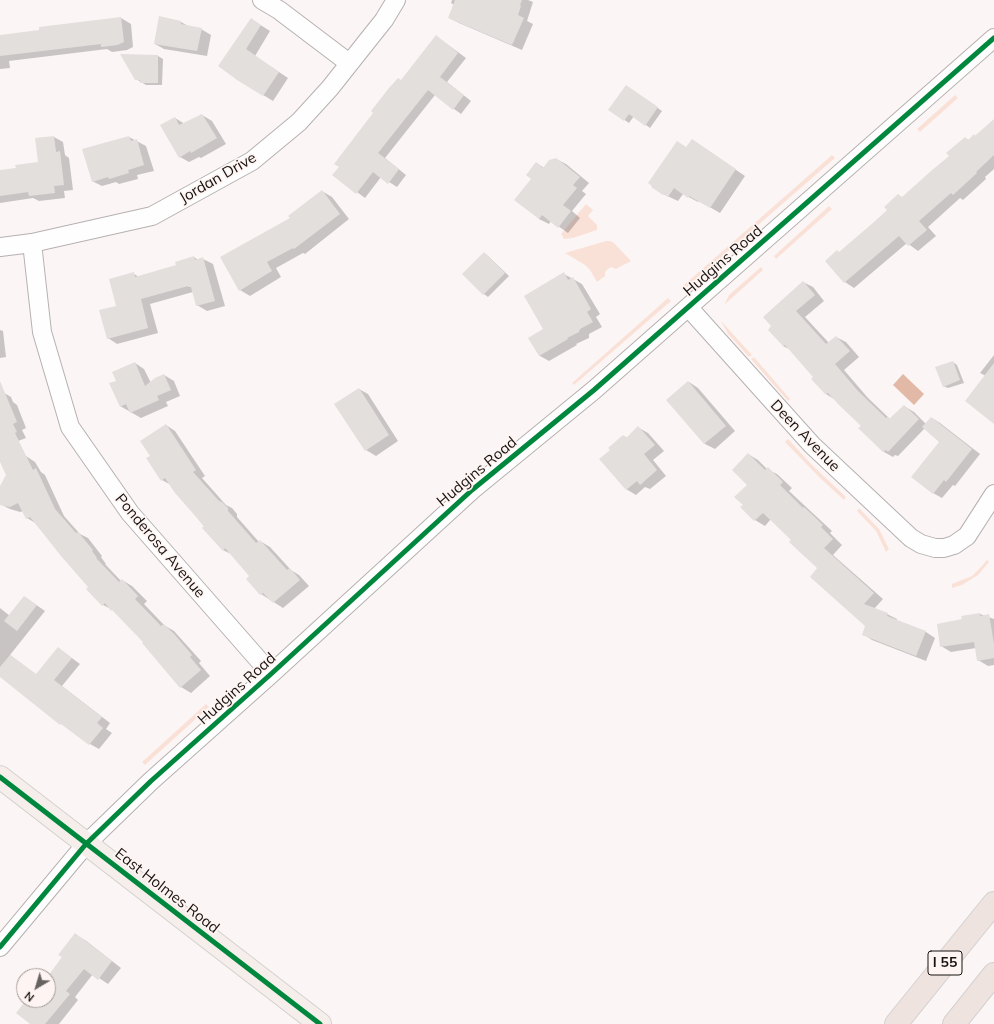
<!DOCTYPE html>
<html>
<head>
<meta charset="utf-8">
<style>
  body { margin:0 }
  #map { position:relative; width:994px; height:1024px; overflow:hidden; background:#fbf6f5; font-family:Mulish,sans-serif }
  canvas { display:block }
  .north { position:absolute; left:16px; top:968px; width:40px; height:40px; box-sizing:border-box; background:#fef5f2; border:1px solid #a19a98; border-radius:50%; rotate:218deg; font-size:11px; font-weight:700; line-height:16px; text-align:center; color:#161210 }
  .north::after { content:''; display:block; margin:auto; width:14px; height:18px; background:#666260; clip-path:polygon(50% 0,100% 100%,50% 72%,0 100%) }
</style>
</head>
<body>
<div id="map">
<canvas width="994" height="1024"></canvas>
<div class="north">N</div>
</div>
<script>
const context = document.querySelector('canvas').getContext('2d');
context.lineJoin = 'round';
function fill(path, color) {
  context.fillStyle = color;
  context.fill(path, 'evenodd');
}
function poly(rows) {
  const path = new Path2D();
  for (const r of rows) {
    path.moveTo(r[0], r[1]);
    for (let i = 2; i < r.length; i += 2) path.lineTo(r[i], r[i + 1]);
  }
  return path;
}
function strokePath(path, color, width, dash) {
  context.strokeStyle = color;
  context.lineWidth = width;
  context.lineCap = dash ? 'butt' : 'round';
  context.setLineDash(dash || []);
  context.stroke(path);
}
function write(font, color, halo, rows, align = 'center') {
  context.font = font + ' Mulish,sans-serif';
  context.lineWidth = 3.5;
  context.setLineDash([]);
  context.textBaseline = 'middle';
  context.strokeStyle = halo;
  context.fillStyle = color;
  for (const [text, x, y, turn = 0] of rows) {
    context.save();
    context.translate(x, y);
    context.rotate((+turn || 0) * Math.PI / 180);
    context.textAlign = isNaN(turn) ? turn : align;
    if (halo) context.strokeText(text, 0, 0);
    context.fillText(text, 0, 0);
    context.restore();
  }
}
const green = poly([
  [955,95,958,98,920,132,917,129],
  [832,155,835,158,687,287,684,285],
  [586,204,593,210,588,216,597,225,597,230,573,238,564,239,561,234],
  [829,206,832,209,776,259,774,256],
  [606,241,610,241,614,243,631,261,616,269,611,267,608,269,605,272,605,276,597,282,590,270,585,265,565,253],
  [761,267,763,270,724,305,729,295],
  [668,298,671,301,574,385,572,383],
  [721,321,752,355,749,357,728,334],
  [754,357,790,399,788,401,751,359],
  [788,439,812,465,846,497,844,500,821,479,785,442],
  [859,508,879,529,889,549,886,552,876,531,857,511],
  [987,560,989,562,978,575,962,585,952,588,952,584,972,576,981,567],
  [206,704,209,707,145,765,142,762]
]);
const water = poly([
  [903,374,924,394,914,405,893,385]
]);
const shadow = poly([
  [452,0,528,0,533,2,527,21,533,24,522,50,459,23,449,18,454,5,451,3],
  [121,18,131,24,133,47,127,50,112,52,107,49,9,61,10,68,0,69,0,37],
  [251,19,270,31,255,56,288,78,273,101,237,79],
  [181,22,190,27,201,29,211,35,207,56,164,49,155,44],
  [436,36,466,58,447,82,471,101,461,114,435,95,385,158,406,175,397,187,381,177,365,198,334,175,401,81],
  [122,55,158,56,163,59,162,85,146,85,136,79],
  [631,89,662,111,650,128,634,116,629,123,610,110],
  [202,115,212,121,226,144,201,158,199,157,189,162,180,157,175,118,185,124],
  [994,120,994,169,985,177,986,179,963,200,960,198,928,227,936,236,918,251,907,243,854,288,845,282,840,253,950,156,965,138,969,140,975,136],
  [54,137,63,142,65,155,69,158,73,190,64,191,65,198,39,201,33,198,0,203,0,171,17,169,39,163],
  [129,137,146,146,154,171,137,175,138,179,119,184,116,182,102,186,92,181],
  [692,140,745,176,720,213,699,201,698,202,683,194,678,201,663,194,687,148],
  [556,159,566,164,589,183,582,191,586,194,572,211,580,218,568,233,551,221,549,224,539,219,533,178,537,163,544,168],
  [322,191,332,197,349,219,305,254,303,253,276,268,281,277,250,296,240,290,291,218],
  [484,253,488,256,509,276,488,297,484,294],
  [194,257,198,260,203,259,213,264,225,306,207,311,197,305,193,292,150,304,158,333,117,344,108,338,118,306,134,274,139,277,177,266],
  [564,274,582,284,600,314,596,317,602,327,589,334,589,338,576,344,577,345,549,361,540,356,529,338,545,329],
  [803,282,813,287,824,301,805,317,829,343,836,337,846,342,859,357,844,370,868,398,890,419,904,406,914,412,926,424,932,418,940,423,980,454,955,486,953,485,942,498,933,493,940,442,925,428,898,456,895,455,893,457,884,452,859,428,862,426,834,399,826,394,813,379,815,377,791,350,783,346],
  [0,327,0,330,3,331,6,357,0,358],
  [994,355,994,422,986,376,980,373],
  [953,362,957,365,964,383,948,388,943,386],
  [135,363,144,369,151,383,164,375,174,381,180,396,166,402,168,406,141,418,120,406,117,381],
  [689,382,698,388,735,431,715,449,705,444,668,400],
  [359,389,368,394,398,441,376,456,366,450],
  [1,391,11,397,13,402,17,405,26,428,22,430,26,438,0,448],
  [166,425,175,431,205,476,202,478,226,505,232,508,237,514,237,517,259,542,260,541,270,547,291,570,299,575,309,586,283,608,261,594,250,576,233,555,223,550,171,485,162,480,151,456],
  [639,428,648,433,664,451,653,460,666,476,650,489,645,487,636,495,626,489,612,450,624,436,627,438],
  [748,454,758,460,767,469,777,474,792,488,789,491,832,531,830,533,842,545,833,555,883,599,874,609,887,614,897,619,896,621,926,632,935,638,926,661,872,640,863,634,866,626,819,568,793,540,771,519,765,526,755,520,742,507,744,505,748,485],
  [26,456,35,462,41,472,45,475,64,516,80,534,88,538,102,556,101,557,106,564,105,564,121,581,122,580,132,586,147,601,144,604,164,625,174,631,201,661,199,663,210,676,191,693,181,687,143,643,144,642,113,610,103,605,87,589,90,587,37,524,27,518,23,511,20,512,10,509,0,504,0,488],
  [25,597,45,611,10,655,37,675,58,648,80,664,62,686,110,723,106,729,112,733,99,749,90,744,0,675,0,608,10,616],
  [980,614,994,619,994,665,988,666,978,660,976,648,951,652,941,646,963,620],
  [75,935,85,940,121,968,108,984,93,974,75,997,78,1000,59,1024,31,1024,27,1000,48,1000,48,981]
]);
const building = poly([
  [455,0,522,0,520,5,521,6,518,15,524,18,512,45,448,18],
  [159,16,181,21,181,24,202,28,197,51,154,44],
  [121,17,124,42,117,45,101,47,101,44,0,56,0,35,39,30,39,27],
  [251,18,261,25,246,49,279,72,263,96,237,80,218,66],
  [436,35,458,53,440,77,464,95,453,110,428,90,378,153,399,169,388,184,373,172,356,194,332,175,339,167,334,164,373,113,371,111,389,88,398,78,401,80],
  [120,54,158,55,158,83,140,83,140,80,135,80],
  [626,85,658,107,645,126,629,114,624,121,608,110],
  [202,114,217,138,191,153,190,151,179,158,160,125,175,117,179,125],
  [994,119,994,155,976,172,977,173,953,195,951,193,919,221,927,230,908,246,899,236,844,283,825,261,837,250,839,252,874,222,887,210,884,207,898,194,902,197,931,171,949,156,946,153,965,137,968,140,974,134,975,136],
  [54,136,56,152,60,151,64,185,54,186,55,193,29,196,28,192,0,196,0,170,16,168,15,165,38,162,35,138],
  [129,136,131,141,137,139,144,165,128,170,129,173,109,179,108,177,92,182,82,149],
  [692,139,736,169,710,208,689,196,688,198,674,188,668,197,664,194,663,195,651,187,652,186,648,183,677,141,686,147],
  [556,158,580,177,573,185,577,188,563,205,571,211,558,228,542,215,539,219,514,200,531,179,526,175,536,162,543,168,549,160],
  [322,190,340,214,294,249,293,248,267,262,272,271,239,291,220,257,290,218,288,216],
  [484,252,505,273,483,295,462,274],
  [194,256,195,260,203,257,215,301,196,306,191,287,188,287,188,286,141,299,148,328,107,339,99,310,116,306,109,279,134,272,135,277,176,265,175,262],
  [564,272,568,280,573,277,591,309,587,312,593,322,580,329,579,332,567,338,568,339,539,356,528,338,543,329,524,296],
  [803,281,815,295,796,311,826,344,836,336,850,351,835,364,858,391,886,418,888,417,889,419,904,405,919,419,888,452,886,450,883,452,858,428,861,426,839,405,828,393,825,394,811,379,813,377,785,345,783,346,768,330,771,326,763,317],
  [953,361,960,380,943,387,935,367],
  [135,362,145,386,155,378,164,374,171,390,157,396,159,400,130,413,126,404,120,407,109,383,116,381,112,372],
  [994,363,994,424,965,401],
  [0,381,17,422,13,424,17,432,15,433,33,470,36,468,55,509,76,533,78,532,93,550,92,551,97,558,96,558,119,582,122,579,138,596,135,599,161,626,164,624,175,635,192,655,190,657,201,670,180,688,142,643,143,642,112,610,111,611,105,603,102,606,86,589,88,587,61,556,30,517,26,519,18,503,10,507,0,505,0,486,6,475,0,462],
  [688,381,726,426,704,444,666,400],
  [359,388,389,435,365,451,334,404],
  [931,417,972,449,946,482,944,480,933,494,911,477,939,442,922,427],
  [166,424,196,470,193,472,219,501,222,502,228,508,228,511,256,543,260,540,287,570,290,568,300,580,273,603,263,593,260,595,246,579,249,576,225,548,223,551,202,528,204,526,197,518,175,493,165,478,161,481,146,458,150,456,140,441],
  [638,426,655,445,644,454,657,470,640,485,637,481,626,490,599,459,610,450,608,448,623,435,626,438],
  [748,453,765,470,768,467,783,482,780,485,803,508,804,507,823,525,821,527,833,539,824,548,874,593,864,604,888,613,887,616,926,631,916,656,862,635,865,626,810,577,817,568,789,542,791,540,763,513,754,521,740,507,743,505,734,497,747,485,732,470],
  [24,596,37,605,17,631,4,621],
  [980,613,980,616,989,614,994,644,994,658,977,661,974,642,940,647,937,624,962,619,961,616],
  [58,647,72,658,54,680,102,717,97,723,103,728,89,745,61,724,60,725,0,677,0,667,10,655,36,674],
  [75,933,112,961,98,980,84,969,66,991,70,994,45,1024,30,1024,16,1013,26,1000,48,1000,48,976,62,957,58,955]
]);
const minor = poly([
  [262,0,279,10,349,63],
  [32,243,42,332,70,427,130,513,271,674],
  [0,247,32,243,152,216,252,161,299,122,330,88,372,35,384,20,396,0],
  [689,308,812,445,911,538,921,544,935,548,944,548,954,545,967,536,994,494],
  [0,947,86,844,151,781,271,674,472,490,594,390,994,38]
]);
const major = poly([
  [0,777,320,1024]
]);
const highway = poly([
  [896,1024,994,903],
  [954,1024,994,974]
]);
const cycleway = poly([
  [0,777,320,1024],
  [0,947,86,844,151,781,271,674,472,490,594,390,994,38]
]);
const shields = [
  [945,963,34]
];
const shieldNames = [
  ["I 55",945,963]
];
const streetNames = [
  ["Jordan Drive",218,178,-30],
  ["Hudgins Road",723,261,-41],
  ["Deen Avenue",805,436,46],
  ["Hudgins Road",477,472,-40],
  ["Ponderosa Avenue",160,546,50],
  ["Hudgins Road",237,689,-42],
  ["East Holmes Road",167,891,38]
];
fill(green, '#fae1d7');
fill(water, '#e2b8a7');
fill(shadow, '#0003');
fill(building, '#e3dfdd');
strokePath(minor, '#b6b1b0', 20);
strokePath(major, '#d3d1d0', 24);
strokePath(highway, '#d3d1d0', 24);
strokePath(minor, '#fefefe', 18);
strokePath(major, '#f6eeeb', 22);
strokePath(highway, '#efe3df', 22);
strokePath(cycleway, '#00873e', 5);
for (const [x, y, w] of shields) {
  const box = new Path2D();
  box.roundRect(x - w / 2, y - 12, w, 24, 3);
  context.fillStyle = '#fef5f2';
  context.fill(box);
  strokePath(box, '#161210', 1);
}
write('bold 14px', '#161210', null, shieldNames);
write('15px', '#161210', '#fef5f2', streetNames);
</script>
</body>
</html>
